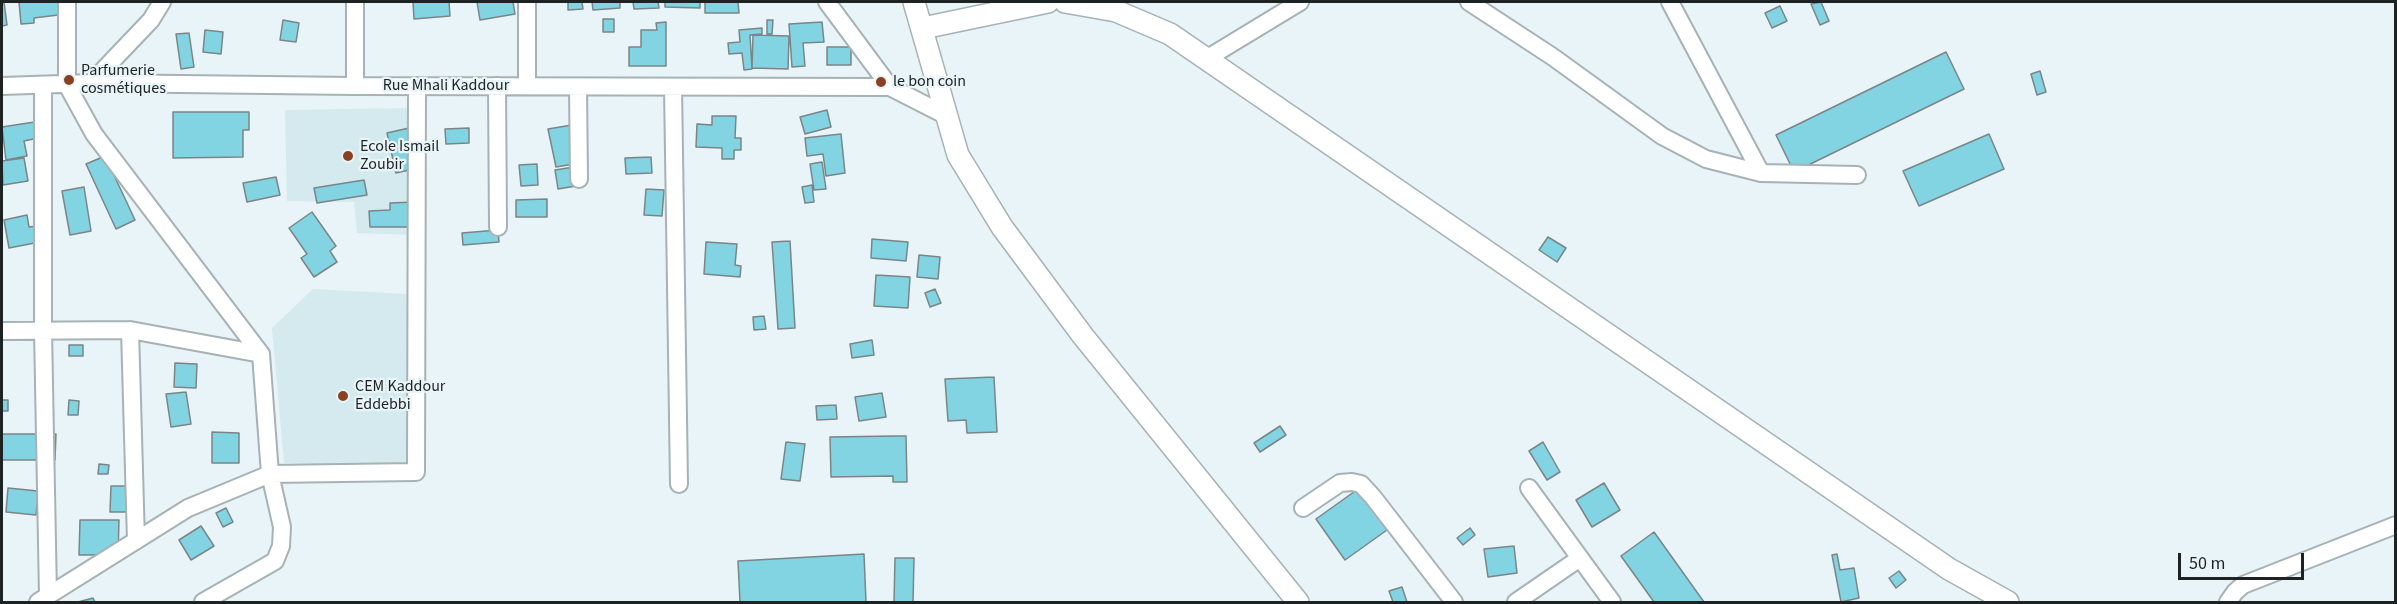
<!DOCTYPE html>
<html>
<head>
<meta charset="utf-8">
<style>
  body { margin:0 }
  #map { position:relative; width:2397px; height:604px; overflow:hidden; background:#e8f4f7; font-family:"Source Sans 3",sans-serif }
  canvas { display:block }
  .frame { position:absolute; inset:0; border:3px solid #1d2223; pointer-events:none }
  .scale { position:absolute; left:2178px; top:553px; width:126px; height:27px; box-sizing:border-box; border:3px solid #1d2223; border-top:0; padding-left:8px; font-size:18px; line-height:21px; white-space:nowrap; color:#1d2223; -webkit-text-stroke:4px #e8f4f7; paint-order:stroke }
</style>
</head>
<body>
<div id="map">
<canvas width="2397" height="604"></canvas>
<div class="frame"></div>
<div class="scale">50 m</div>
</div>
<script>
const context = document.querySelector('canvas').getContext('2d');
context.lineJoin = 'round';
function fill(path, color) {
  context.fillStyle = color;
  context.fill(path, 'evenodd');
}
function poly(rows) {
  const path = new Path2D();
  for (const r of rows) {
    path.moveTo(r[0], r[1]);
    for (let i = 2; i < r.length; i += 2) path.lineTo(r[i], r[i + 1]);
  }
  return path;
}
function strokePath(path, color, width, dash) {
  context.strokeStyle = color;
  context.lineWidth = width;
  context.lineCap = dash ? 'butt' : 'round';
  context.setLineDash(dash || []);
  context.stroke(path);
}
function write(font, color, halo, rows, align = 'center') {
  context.font = font + ' "Source Sans 3",sans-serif';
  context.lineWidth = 4.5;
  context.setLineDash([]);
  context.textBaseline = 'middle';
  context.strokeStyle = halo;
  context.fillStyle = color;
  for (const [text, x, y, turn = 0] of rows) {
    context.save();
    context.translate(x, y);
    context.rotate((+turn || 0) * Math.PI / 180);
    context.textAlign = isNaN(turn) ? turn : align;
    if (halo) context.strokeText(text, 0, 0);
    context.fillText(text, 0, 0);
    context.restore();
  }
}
const built = poly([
  [410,108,410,235,357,233,354,202,287,201,285,110],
  [313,289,408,294,410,466,284,463,272,328]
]);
const building = poly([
  [2,2,4,2,7,25,2,26,2,2],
  [19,2,65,2,66,14,34,18,34,23,21,24,19,2],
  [413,2,449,2,450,16,414,19,413,2],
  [477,2,513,2,515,14,480,20,477,2],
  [568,2,582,2,583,9,568,10,568,2],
  [592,2,620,2,620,8,593,10,592,2],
  [633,2,658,2,659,8,634,9,633,2],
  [665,2,700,2,700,8,665,7,665,2],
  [705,2,738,2,739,13,705,13,705,2],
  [1821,2,1829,21,1820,25,1811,4,1821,2],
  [1780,6,1787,21,1772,28,1765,13,1780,6],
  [603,19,614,19,614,32,603,32,603,19],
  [283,20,299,23,296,42,280,40,283,20],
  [767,20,773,20,772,34,767,34,767,20],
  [666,22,666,66,629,66,629,47,641,47,641,30,657,30,656,23,666,22],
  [822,22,824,42,803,43,805,66,792,67,789,24,822,22],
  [762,28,762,34,750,35,752,69,744,70,742,53,729,54,728,43,740,42,739,30,762,28],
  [205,30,223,32,221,54,203,52,205,30],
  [189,33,194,67,181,69,176,34,189,33],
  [753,35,789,36,788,69,752,68,753,35],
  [827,47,851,47,851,65,827,65,827,47],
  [1946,52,1964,89,1794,172,1776,135,1946,52],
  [2040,71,2046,92,2037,95,2031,74,2040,71],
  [827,110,831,127,805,134,800,117,827,110],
  [173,112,249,112,249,130,243,130,243,157,173,158,173,112],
  [712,116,736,116,735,138,741,138,741,150,734,150,734,159,722,159,722,148,696,147,697,124,712,125,712,116],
  [41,121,43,137,24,141,27,156,6,160,2,127,41,121],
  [578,124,580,163,556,167,548,129,578,124],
  [409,128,418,168,396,173,387,133,409,128],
  [469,128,469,143,446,144,445,129,469,128],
  [841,134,845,173,826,176,823,154,807,156,805,138,841,134],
  [1989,134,2004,169,1919,206,1903,171,1989,134],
  [105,156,135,220,116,229,86,164,105,156],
  [651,157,652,173,626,174,625,158,651,157],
  [24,158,28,181,3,185,2,161,24,158],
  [822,162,826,189,814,190,810,164,822,162],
  [537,164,538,185,521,186,519,165,537,164],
  [580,166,582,185,558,189,555,170,580,166],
  [276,177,280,195,247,202,243,183,276,177],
  [364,180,367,195,317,203,314,188,364,180],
  [812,185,814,202,805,203,802,187,812,185],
  [84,187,91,231,70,235,62,191,84,187],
  [646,189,664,190,662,216,644,215,646,189],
  [547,199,547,217,516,217,516,200,547,199],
  [415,202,415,227,370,227,369,211,390,210,390,203,415,202],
  [312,212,336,246,330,251,337,262,314,277,301,258,307,254,289,228,312,212],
  [27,215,29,227,37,226,40,242,9,248,4,220,27,215],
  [498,230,499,242,463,245,462,233,498,230],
  [1548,237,1566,248,1557,262,1539,250,1548,237],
  [872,239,908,242,906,261,871,258,872,239],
  [790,241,795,328,778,329,772,242,790,241],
  [706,242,737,244,735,265,741,266,740,277,704,274,706,242],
  [919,255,940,257,938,279,917,277,919,255],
  [876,275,910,277,908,308,874,306,876,275],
  [935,289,941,303,930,307,925,293,935,289],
  [764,316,766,329,754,330,753,317,764,316],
  [872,340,874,355,852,358,850,344,872,340],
  [69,345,83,345,83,356,69,356,69,345],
  [175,363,197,364,196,388,174,387,175,363],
  [994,377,997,432,967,433,966,420,948,421,945,379,994,377],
  [186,392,191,424,171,427,166,394,186,392],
  [882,393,886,417,859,421,855,397,882,393],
  [2,400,8,400,8,411,2,411,2,400],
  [69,400,79,401,78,415,68,415,69,400],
  [836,405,837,419,817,420,816,406,836,405],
  [1280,426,1286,435,1260,452,1254,443,1280,426],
  [212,432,239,433,239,463,212,463,212,432],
  [2,434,56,434,55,460,2,460,2,434],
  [894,436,906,436,907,482,893,482,893,476,831,477,830,437,894,436],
  [786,442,805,444,800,481,781,479,786,442],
  [1543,442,1560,472,1547,480,1529,451,1543,442],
  [99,464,109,465,108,474,98,474,99,464],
  [1604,483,1620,510,1592,527,1576,500,1604,483],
  [111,486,128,486,127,512,110,512,111,486],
  [8,488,38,491,36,515,6,512,8,488],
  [1358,489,1387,530,1345,560,1316,519,1358,489],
  [226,508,233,522,223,527,216,513,226,508],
  [80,520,119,520,118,555,79,555,80,520],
  [201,526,214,546,191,560,179,540,201,526],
  [1470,528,1475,535,1463,545,1457,538,1470,528],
  [1654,532,1704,602,1654,602,1621,556,1654,532],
  [1514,546,1517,573,1488,577,1484,549,1514,546],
  [864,554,866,602,740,602,738,561,864,554],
  [1837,554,1840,570,1854,568,1859,598,1841,602,1832,555,1837,554],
  [895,558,914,558,913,602,894,602,895,558],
  [1899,571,1906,580,1896,588,1889,578,1899,571],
  [1402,587,1407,602,1393,602,1389,591,1402,587],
  [93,598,95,602,78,602,93,598]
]);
const minor = poly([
  [67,2,67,85,94,134,261,354,270,474,282,527,281,546,275,561,203,602],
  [527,2,527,86],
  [827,2,890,87,947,116],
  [1469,2,1553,57,1662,136,1706,159,1761,173,1857,175],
  [1670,2,1761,173],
  [1206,59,1300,2],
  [91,83,151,20,162,2],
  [2,86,91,83,355,86,890,87],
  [43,86,43,330,48,596],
  [355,86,355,2],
  [497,86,498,227],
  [578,87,579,179],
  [673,87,679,484],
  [130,330,136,541],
  [2,331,130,330,261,354],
  [1529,488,1612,602],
  [1303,508,1340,483,1352,482,1361,484,1373,497,1454,602],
  [38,602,188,508,270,474,416,472,417,86],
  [1516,602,1580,558],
  [2228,602,2235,592,2243,585,2396,525]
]);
const major = poly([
  [914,2,958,155,1002,227,1083,336,1298,602],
  [1065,2,1116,11,1170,34,1949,569,2008,602],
  [923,28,1048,2]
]);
const markers = [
  [69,80,6,"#8a4123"],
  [881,82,6,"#8a4123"],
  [348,156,6,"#8a4123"],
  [343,396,6,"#8a4123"]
];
const poiNames = [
  ["Parfumerie",81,71],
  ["cosmétiques",81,89],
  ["le bon coin",893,82],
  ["Ecole Ismail",360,147],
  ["Zoubir",360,165],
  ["CEM Kaddour",355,387],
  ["Eddebbi",355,405]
];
const streetNames = [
  ["Rue Mhali Kaddour",446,86]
];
fill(built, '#d4eaee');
fill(building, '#82d4e3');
strokePath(building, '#7a8587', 1.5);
strokePath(minor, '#a6b2b5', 20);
strokePath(major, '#a6b2b5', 24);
strokePath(minor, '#fff', 16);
strokePath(major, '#fff', 21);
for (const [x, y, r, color] of markers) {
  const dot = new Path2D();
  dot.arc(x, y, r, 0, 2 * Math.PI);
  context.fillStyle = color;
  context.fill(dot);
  strokePath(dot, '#e8f4f7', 2);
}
write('16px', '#1d2223', '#e8f4f7', poiNames, 'left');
write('16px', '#1d2223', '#e8f4f7', streetNames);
</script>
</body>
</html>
